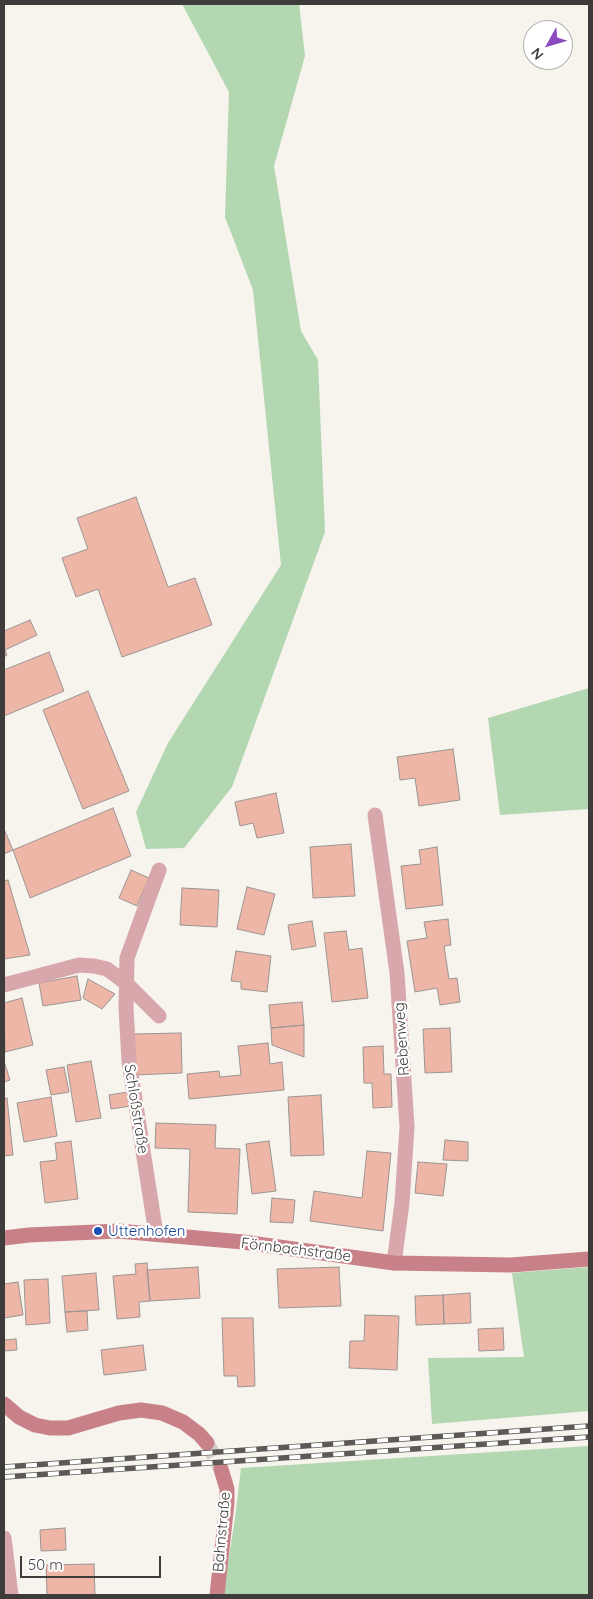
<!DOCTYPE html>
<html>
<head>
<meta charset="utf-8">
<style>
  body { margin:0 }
  #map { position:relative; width:593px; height:1599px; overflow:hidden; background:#f7f3ed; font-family:Quicksand,sans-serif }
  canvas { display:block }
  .frame { position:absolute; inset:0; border:5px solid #3e3c3a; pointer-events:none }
  .north { position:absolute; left:523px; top:20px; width:50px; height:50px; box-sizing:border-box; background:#fff; border:1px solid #b2b1b0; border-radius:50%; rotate:231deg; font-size:14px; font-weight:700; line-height:20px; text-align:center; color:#3e3c3a }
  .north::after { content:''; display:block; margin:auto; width:18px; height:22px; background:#8b4cc1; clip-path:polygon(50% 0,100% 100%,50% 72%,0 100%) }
  .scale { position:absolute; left:20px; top:1556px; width:141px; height:22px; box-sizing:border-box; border:2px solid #3e3c3a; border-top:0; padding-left:6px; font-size:15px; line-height:18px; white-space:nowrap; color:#3e3c3a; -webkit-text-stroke:4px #fff; paint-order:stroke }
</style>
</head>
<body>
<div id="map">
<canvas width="593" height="1599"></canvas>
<div class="frame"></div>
<div class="north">N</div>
<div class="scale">50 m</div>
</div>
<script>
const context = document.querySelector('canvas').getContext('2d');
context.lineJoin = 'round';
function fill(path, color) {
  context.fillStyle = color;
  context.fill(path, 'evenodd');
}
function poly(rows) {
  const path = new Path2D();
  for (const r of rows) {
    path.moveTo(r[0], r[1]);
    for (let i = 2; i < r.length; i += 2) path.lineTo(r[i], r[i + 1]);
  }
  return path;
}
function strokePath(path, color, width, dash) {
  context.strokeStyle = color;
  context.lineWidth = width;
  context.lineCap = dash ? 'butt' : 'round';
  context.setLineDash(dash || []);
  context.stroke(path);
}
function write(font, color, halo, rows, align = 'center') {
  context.font = font + ' Quicksand,sans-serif';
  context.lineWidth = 4.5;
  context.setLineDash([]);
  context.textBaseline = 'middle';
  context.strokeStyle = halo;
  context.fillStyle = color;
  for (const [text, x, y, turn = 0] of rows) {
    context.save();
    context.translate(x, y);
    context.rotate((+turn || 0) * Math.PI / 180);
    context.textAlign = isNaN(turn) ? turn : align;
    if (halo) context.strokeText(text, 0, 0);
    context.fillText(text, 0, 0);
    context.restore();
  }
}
const green = poly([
  [182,4,299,4,305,56,274,166,301,331,318,360,325,532,232,787,184,848,146,849,136,812,168,743,281,565,253,290,225,217,229,92],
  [589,688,589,809,500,815,488,718],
  [589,1267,589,1411,432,1424,428,1358,524,1357,512,1273],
  [589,1446,589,1595,223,1595,235,1518,241,1468]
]);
const building = poly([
  [136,497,168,587,195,578,212,625,122,657,98,589,76,597,62,558,88,549,77,518,136,497],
  [30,620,37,635,5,650,7,655,4,657,4,631,30,620],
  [49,652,64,691,4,716,4,670,49,652],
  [88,691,129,791,83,809,43,710,88,691],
  [453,749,460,800,419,806,415,778,400,780,397,757,453,749],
  [276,793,284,833,257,838,253,823,240,826,235,802,276,793],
  [113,808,131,856,30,898,13,850,113,808],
  [4,829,13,850,4,854,4,829],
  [351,844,355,896,313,898,310,847,351,844],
  [437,847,443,905,406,909,401,866,421,864,419,850,437,847],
  [131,870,149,878,137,906,119,898,131,870],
  [8,880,30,955,4,959,4,881,8,880],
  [247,887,275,894,264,935,237,929,247,887],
  [182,888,219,890,217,927,180,925,182,888],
  [448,919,451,945,444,946,449,979,457,978,460,1002,440,1005,437,988,415,992,407,941,427,938,424,922,448,919],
  [312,921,316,946,292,950,288,925,312,921],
  [346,931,349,950,362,948,368,998,332,1002,324,933,346,931],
  [236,951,271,956,267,992,241,989,241,982,231,981,236,951],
  [77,976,81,1000,43,1006,39,983,77,976],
  [88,979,115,994,102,1009,83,998,88,979],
  [22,998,33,1045,5,1052,4,1003,22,998],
  [302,1002,304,1025,271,1028,269,1005,302,1002],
  [304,1025,304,1057,272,1045,271,1028,304,1025],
  [450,1028,452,1072,425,1073,423,1029,450,1028],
  [181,1033,182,1073,135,1075,133,1034,181,1033],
  [268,1043,270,1064,282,1062,284,1090,189,1099,187,1074,219,1071,220,1077,241,1075,238,1046,268,1043],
  [383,1046,384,1074,391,1074,392,1107,373,1108,372,1083,364,1083,363,1047,383,1046],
  [4,1061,10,1080,4,1082,4,1061],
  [91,1061,101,1118,76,1122,67,1065,91,1061],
  [64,1067,69,1092,51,1095,46,1070,64,1067],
  [128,1092,131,1106,111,1109,109,1095,128,1092],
  [321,1095,324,1155,291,1156,288,1097,321,1095],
  [51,1097,57,1136,24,1142,17,1103,51,1097],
  [7,1098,13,1155,4,1156,4,1099,7,1098],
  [156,1123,216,1125,215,1148,240,1149,237,1214,188,1212,190,1149,155,1148,156,1123],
  [445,1140,468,1142,468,1161,443,1160,445,1140],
  [71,1141,78,1199,45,1203,40,1162,57,1160,55,1143,71,1141],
  [269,1141,276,1191,252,1194,246,1144,269,1141],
  [367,1151,391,1153,383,1231,310,1221,314,1191,362,1198,367,1151],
  [418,1162,447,1164,443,1196,415,1193,418,1162],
  [272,1198,295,1200,293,1223,270,1222,272,1198],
  [147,1263,150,1301,139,1302,140,1317,117,1319,113,1276,136,1274,135,1264,147,1263],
  [198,1267,200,1298,150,1301,147,1270,198,1267],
  [339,1267,341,1306,279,1308,277,1269,339,1267],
  [96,1273,99,1310,65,1312,62,1276,96,1273],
  [48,1279,50,1323,26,1325,24,1280,48,1279],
  [18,1282,23,1315,4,1318,4,1284,18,1282],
  [470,1293,471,1323,444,1324,443,1295,470,1293],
  [443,1295,444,1324,416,1325,415,1296,443,1295],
  [87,1311,88,1330,67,1332,65,1312,87,1311],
  [365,1315,399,1316,397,1370,349,1368,350,1341,364,1341,365,1315],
  [222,1318,253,1318,255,1386,238,1387,237,1376,224,1376,222,1318],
  [503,1328,504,1350,479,1351,478,1329,503,1328],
  [16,1339,17,1350,4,1351,4,1340,16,1339],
  [143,1345,146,1370,104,1375,101,1350,143,1345],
  [65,1528,66,1550,41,1551,40,1530,65,1528],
  [94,1564,95,1595,47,1595,46,1565,94,1564]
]);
const secondaryTunnel = poly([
  [207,1443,221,1469]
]);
const street = poly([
  [375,815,397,973,407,1127,402,1203,394,1263],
  [4,985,79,965,94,966,107,969,126,983,159,1016],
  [156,1234,129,1061,126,1008,127,958,159,870],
  [4,1538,11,1595]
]);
const secondary = poly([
  [4,1238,29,1235,118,1231,243,1242,394,1263,511,1265,589,1259],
  [4,1404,19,1417,35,1425,50,1428,68,1428,119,1413,141,1410,162,1413,183,1422,199,1434,207,1443],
  [217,1595,227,1503,227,1489,221,1469]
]);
const rail = poly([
  [4,1467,589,1426],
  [4,1477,589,1437]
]);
const markers = [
  [98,1231,5,"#1a4fb4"]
];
const streetNames = [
  ["Rebenweg",402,1039,-94],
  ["Schloßstraße",136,1109,81],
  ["Förnbachstraße",296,1250,7],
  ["Bahnstraße",222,1532,-85]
];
const transitNames = [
  ["Uttenhofen",108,1231]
];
fill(green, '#b2d7b1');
fill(building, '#eeb6a6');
strokePath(building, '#9c9593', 1);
strokePath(secondaryTunnel, '#d2cec9', 15, [15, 8]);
strokePath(street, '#d8a7ab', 15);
strokePath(secondary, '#c88188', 15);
strokePath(rail, '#5c5a57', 5.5);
strokePath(rail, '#fff', 4, [11]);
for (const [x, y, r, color] of markers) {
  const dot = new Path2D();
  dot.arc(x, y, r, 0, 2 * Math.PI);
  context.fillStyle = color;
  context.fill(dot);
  strokePath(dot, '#fff', 2);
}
write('15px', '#3e3c3a', '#fff', streetNames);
write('15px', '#164399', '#fff', transitNames, 'left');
</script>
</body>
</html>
